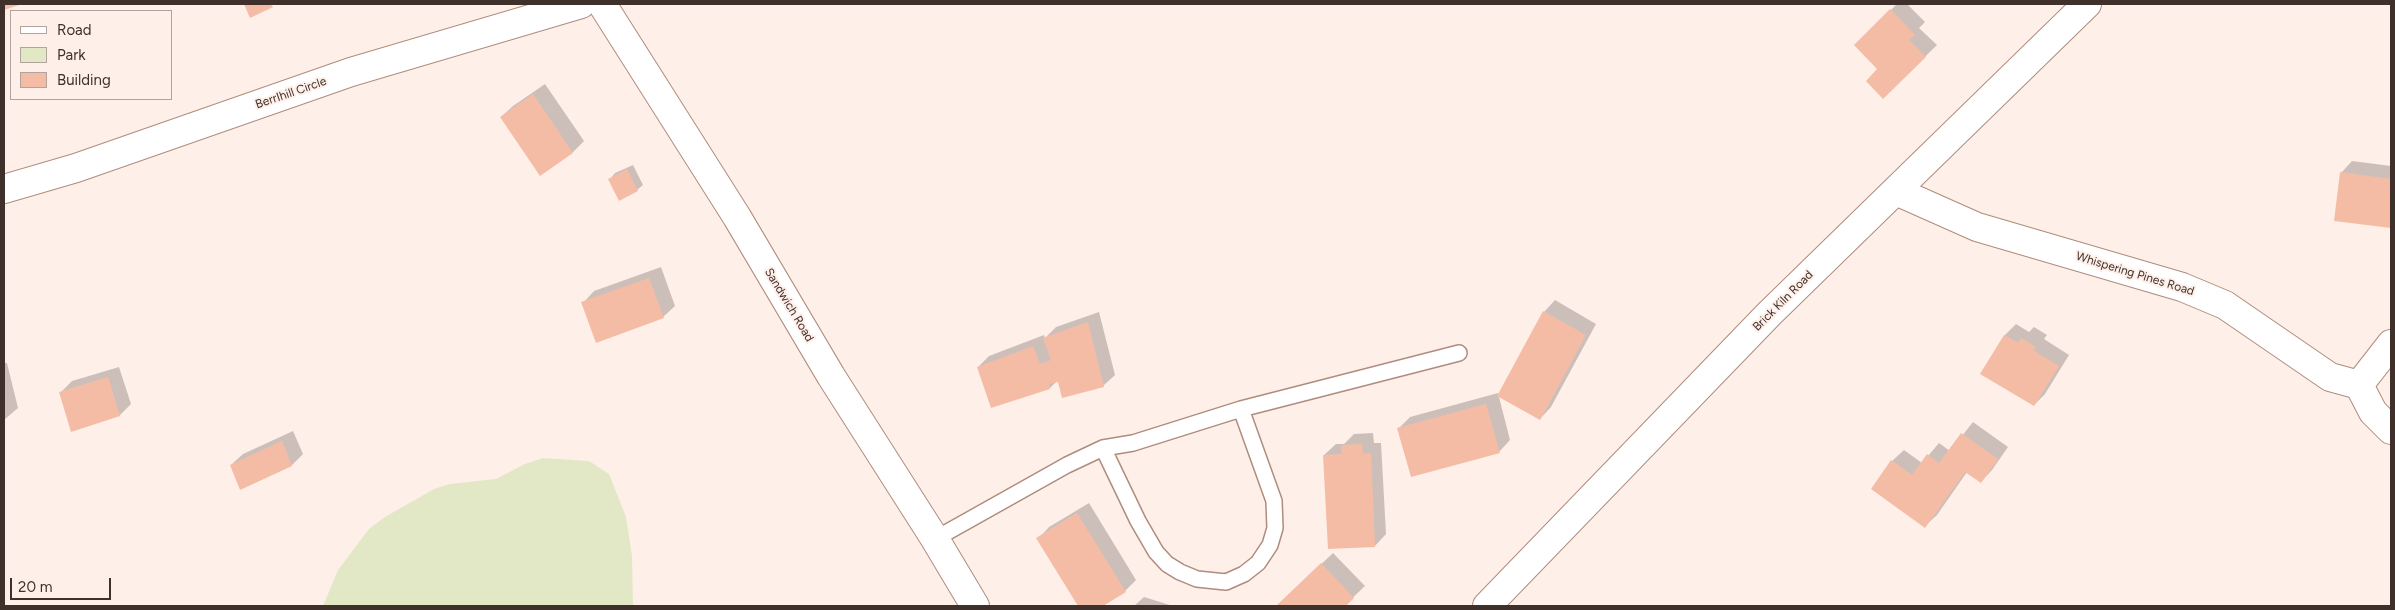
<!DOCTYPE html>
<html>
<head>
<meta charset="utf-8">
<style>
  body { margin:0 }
  #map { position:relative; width:2395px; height:610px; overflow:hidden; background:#ffefe9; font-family:Figtree,sans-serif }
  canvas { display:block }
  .frame { position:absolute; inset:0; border:5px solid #3f302b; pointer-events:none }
  .legend { position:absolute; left:10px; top:10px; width:162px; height:90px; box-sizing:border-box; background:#ffefe9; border:1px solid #b2a39d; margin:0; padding:6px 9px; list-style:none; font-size:15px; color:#3f302b }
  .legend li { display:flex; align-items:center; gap:10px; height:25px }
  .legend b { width:25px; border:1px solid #b2a39d }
  .scale { position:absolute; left:10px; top:578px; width:101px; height:22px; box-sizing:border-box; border:2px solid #3f302b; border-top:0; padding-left:6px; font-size:15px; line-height:18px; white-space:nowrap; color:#3f302b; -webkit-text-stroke:4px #ffefe9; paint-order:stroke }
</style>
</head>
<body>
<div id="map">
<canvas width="2395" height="610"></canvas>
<div class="frame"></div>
<ul class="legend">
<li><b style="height:6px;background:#fff"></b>Road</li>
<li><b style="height:14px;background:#e2e7c5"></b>Park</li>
<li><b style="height:14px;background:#f5bca5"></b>Building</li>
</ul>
<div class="scale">20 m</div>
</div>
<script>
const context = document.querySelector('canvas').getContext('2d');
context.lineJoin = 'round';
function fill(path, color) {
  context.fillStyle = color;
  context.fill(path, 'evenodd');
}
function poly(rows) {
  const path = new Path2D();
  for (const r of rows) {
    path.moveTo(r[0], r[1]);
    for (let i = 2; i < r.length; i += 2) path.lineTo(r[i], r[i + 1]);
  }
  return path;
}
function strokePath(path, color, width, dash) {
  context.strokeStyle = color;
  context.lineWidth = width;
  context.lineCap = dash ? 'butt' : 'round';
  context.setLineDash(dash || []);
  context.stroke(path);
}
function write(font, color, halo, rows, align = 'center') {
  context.font = font + ' Figtree,sans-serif';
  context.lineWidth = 4;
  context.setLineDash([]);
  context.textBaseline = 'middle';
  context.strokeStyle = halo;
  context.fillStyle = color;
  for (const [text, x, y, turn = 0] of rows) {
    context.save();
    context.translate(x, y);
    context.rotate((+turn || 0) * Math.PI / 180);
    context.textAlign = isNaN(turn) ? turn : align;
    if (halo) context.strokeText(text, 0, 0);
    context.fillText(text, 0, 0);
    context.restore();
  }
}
const green = poly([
  [543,458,589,461,609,474,626,517,632,556,633,606,323,606,338,570,369,529,385,517,434,489,450,484,496,479,525,464]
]);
const shadow = poly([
  [1897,4,1907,4,1925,22,1919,28,1937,45,1883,98,1879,69,1855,45],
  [545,84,584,141,573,152,540,174,501,117,513,106],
  [2352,161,2391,166,2391,227,2335,220,2341,173],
  [633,165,643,185,637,190,610,179,615,173],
  [661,267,675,306,663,317,583,303,594,291],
  [1555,300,1596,324,1551,407,1540,419,1544,312],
  [1099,312,1115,375,1103,386,1059,379,1050,388,978,367,989,356,1044,335,1045,338,1056,327],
  [2016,324,2029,332,2034,327,2047,335,2044,339,2069,355,2045,394,2034,405,1981,373,2005,335],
  [4,363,7,363,18,408,4,420],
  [119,367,131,404,120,415,61,392,72,381],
  [1498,393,1510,440,1499,452,1399,428,1410,417],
  [1973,422,2008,447,1992,470,1981,482,1967,472,1937,515,1925,526,1892,461,1904,450,1922,463,1939,443,1950,451],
  [293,431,303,454,292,465,231,465,243,454],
  [1373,433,1374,443,1381,443,1386,534,1375,546,1324,455,1336,444,1344,444,1354,434],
  [1089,503,1136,580,1125,591,1101,606,1080,606,1038,539,1049,527],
  [1333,553,1365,586,1344,606,1277,606],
  [1144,597,1173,606,1134,606]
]);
const building = poly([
  [4,4,22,4,4,10],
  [244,4,271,4,273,7,250,18],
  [1890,9,1915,35,1909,40,1926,57,1883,99,1866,81,1877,69,1854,45],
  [533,94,573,153,540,176,500,117],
  [627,169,638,191,619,201,608,179],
  [2340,172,2391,179,2391,228,2334,221],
  [649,278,664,318,596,343,581,302],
  [1543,311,1586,335,1540,420,1497,396],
  [1088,322,1104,387,1062,398,1058,382,1049,384,1050,389,991,408,977,367,1033,346,1040,364,1051,360,1043,338],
  [2004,335,2018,343,2021,338,2036,347,2034,351,2059,366,2034,406,1980,374],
  [108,377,120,416,71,432,59,392],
  [1486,404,1500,453,1411,477,1397,428],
  [1961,433,1998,459,1981,483,1965,472,1925,528,1871,489,1891,460,1912,475,1927,454,1939,463],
  [282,441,292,466,240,490,230,465],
  [1362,444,1363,454,1371,453,1375,547,1328,549,1323,455,1342,454,1341,445],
  [1077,513,1126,592,1103,606,1078,606,1036,538],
  [1321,563,1354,598,1346,606,1276,606]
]);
const service = poly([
  [1103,448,1138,521,1156,552,1167,564,1180,572,1197,579,1226,582,1244,574,1258,563,1270,545,1275,528,1274,501,1241,409],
  [935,539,1067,465,1103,448,1133,443,1241,409,1459,353]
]);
const minor = poly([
  [4,189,76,168,351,72,581,4],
  [1896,191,1977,227,2182,287,2225,305,2330,377,2359,385,2373,412,2391,430],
  [2359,385,2391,344]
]);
const secondary = poly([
  [602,4,737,217,831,376,935,539,975,606],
  [1487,606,1769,314,2087,4]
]);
const streetNames = [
  ["BerrIhill Circle",291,93,-19],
  ["Whispering Pines Road",2135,274,17],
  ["Brick Kiln Road",1783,301,-45],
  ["Sandwich Road",789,305,59]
];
fill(green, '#e2e7c5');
fill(shadow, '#0003');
fill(building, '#f5bca5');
strokePath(service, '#af8c7d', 18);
strokePath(minor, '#af8c7d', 30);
strokePath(secondary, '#af8c7d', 30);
strokePath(service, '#fff', 15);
strokePath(minor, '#fff', 28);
strokePath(secondary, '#fff', 28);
write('12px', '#3f302b', '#ffefe9', streetNames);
</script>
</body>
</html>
